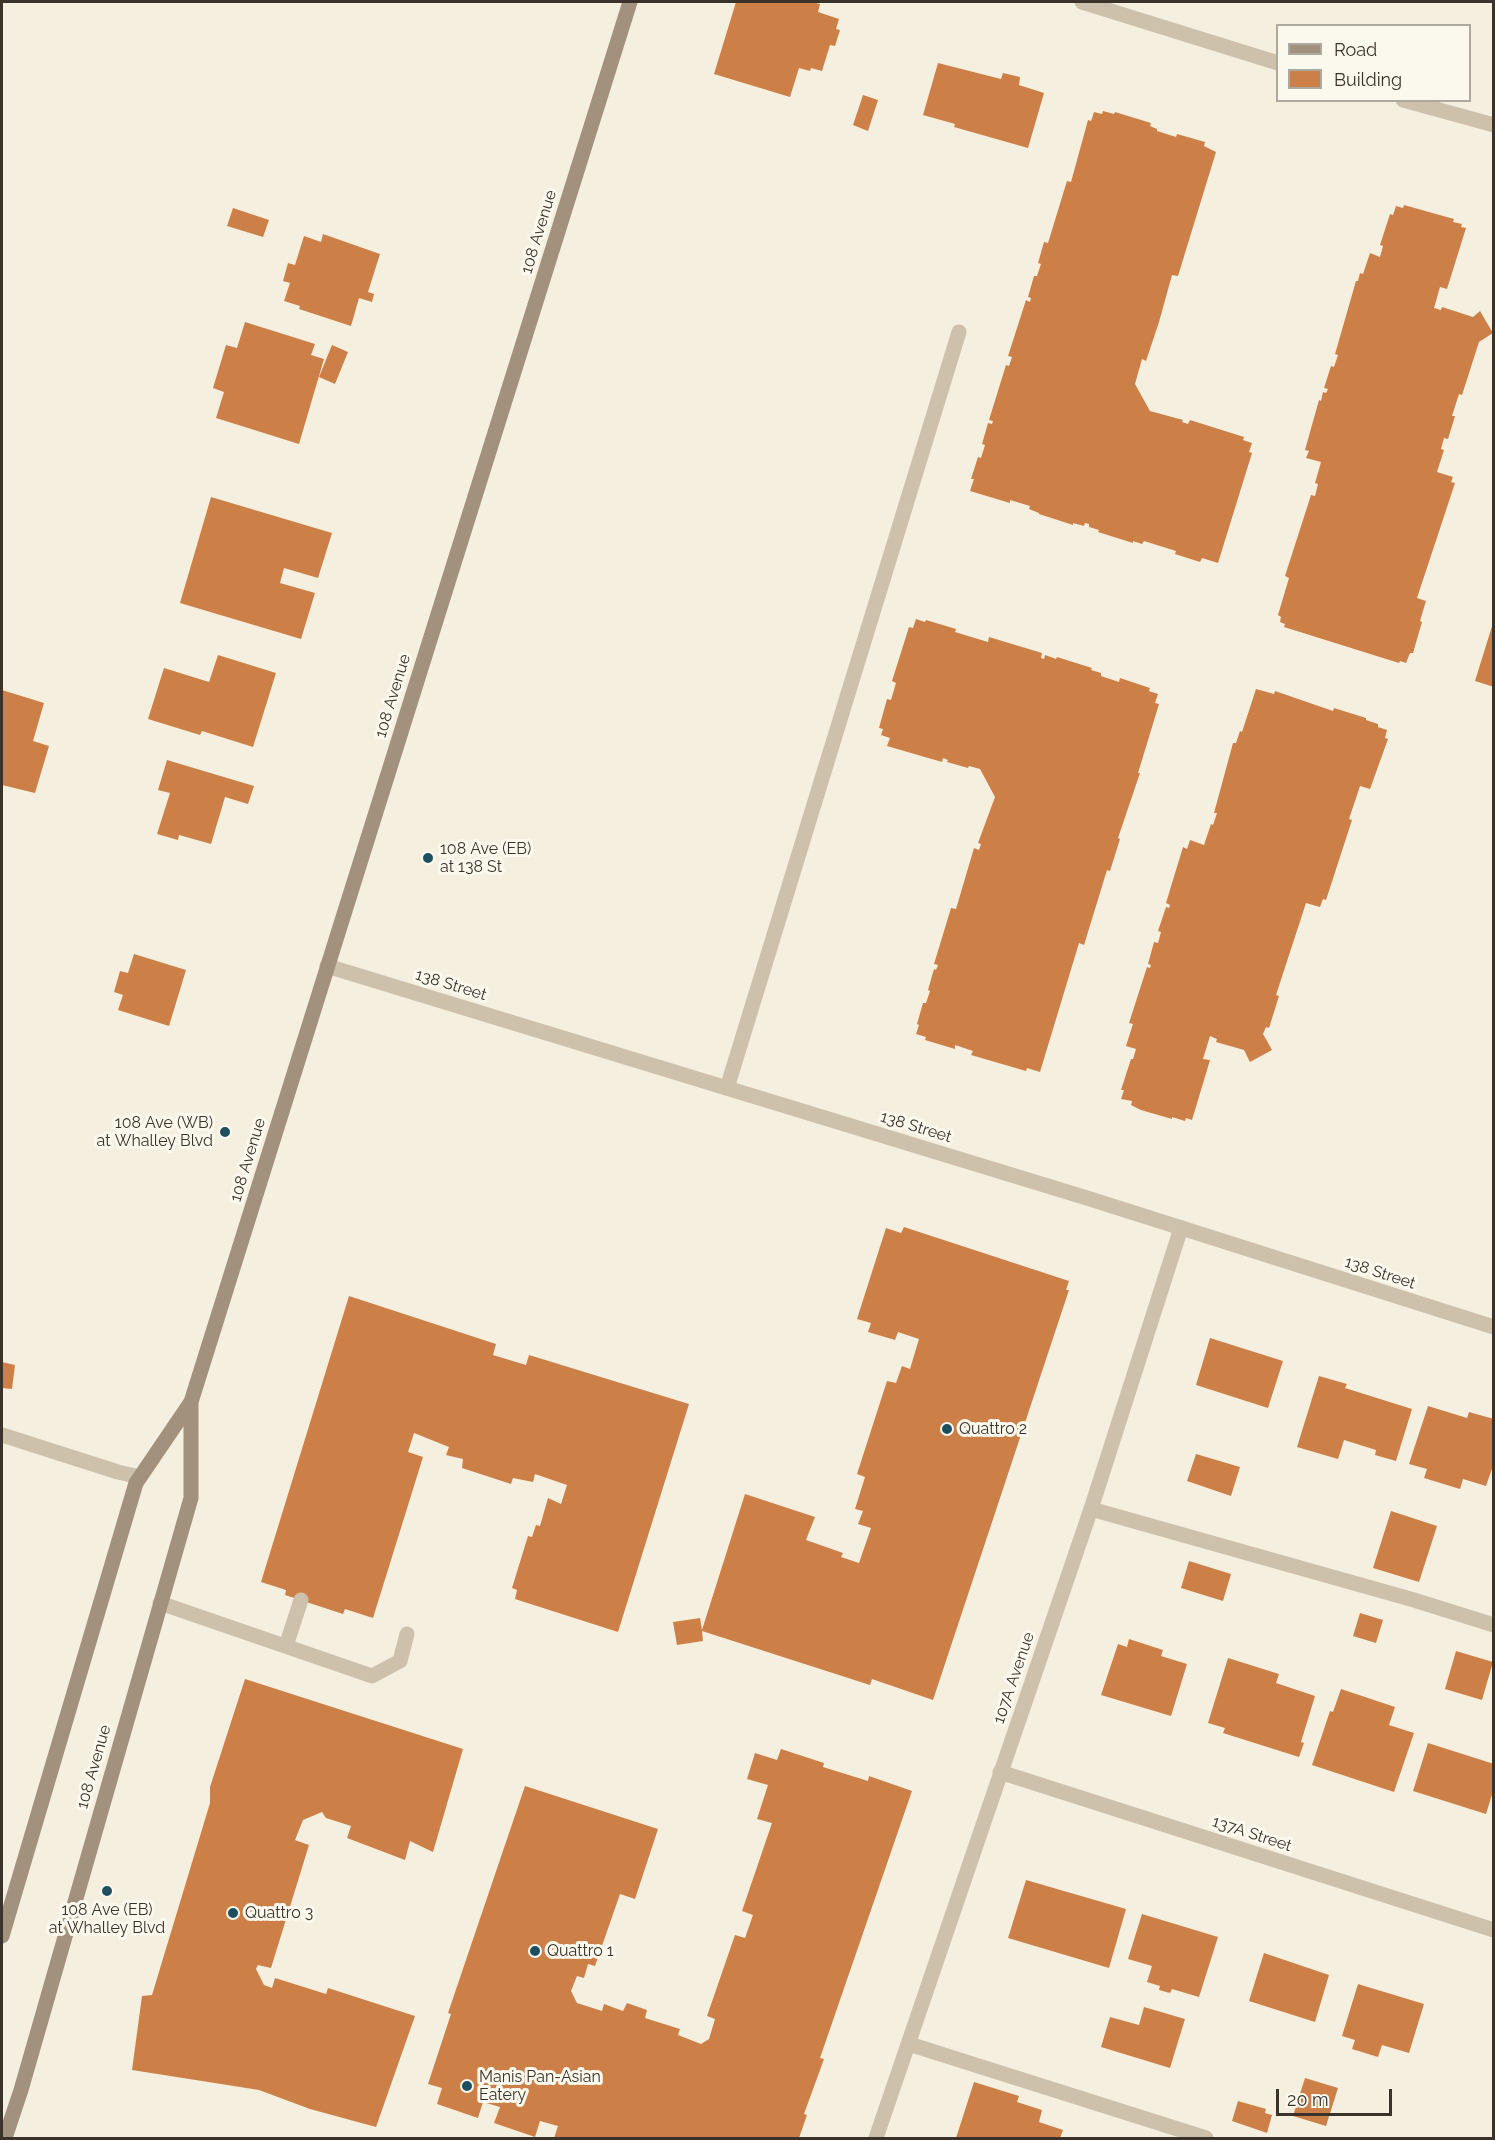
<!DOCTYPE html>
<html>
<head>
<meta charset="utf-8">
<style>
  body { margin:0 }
  #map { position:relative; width:1495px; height:2140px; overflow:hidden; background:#f5efe0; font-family:Raleway,sans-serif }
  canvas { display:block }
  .frame { position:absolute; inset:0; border:3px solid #3b332b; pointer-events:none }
  .legend { position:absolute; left:1276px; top:24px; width:195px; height:78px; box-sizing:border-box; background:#fbf8ee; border:2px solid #aea9a0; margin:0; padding:8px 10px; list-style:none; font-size:18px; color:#3b332b }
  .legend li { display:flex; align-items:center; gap:12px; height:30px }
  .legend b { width:30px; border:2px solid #aea9a0 }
  .scale { position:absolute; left:1276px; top:2089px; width:116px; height:27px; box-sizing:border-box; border:3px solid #3b332b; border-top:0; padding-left:8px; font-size:18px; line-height:21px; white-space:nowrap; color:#3b332b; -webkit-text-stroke:4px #fbf8ee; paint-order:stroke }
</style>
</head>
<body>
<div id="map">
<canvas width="1495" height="2140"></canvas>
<div class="frame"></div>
<ul class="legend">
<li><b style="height:8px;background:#a2917c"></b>Road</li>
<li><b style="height:16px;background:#cc8047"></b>Building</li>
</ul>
<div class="scale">20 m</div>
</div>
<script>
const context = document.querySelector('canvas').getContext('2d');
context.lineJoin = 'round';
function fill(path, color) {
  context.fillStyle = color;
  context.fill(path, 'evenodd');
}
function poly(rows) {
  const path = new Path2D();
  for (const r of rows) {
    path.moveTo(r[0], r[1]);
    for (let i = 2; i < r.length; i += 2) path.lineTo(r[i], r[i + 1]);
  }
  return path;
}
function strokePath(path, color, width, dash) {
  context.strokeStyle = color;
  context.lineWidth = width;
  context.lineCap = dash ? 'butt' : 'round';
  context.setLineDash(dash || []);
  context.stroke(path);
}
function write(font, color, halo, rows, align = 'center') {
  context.font = font + ' Raleway,sans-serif';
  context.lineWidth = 6;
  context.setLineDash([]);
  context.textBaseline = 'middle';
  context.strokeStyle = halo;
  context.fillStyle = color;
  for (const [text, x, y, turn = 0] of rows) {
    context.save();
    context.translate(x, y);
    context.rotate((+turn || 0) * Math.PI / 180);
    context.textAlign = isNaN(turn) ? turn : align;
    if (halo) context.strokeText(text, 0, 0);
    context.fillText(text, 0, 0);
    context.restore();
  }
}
const building = poly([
  [736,2,812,2,820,4,818,12,839,19,836,29,840,30,835,46,830,45,822,71,811,68,810,71,799,68,790,97,714,74],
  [938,63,1001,79,1003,73,1020,77,1019,85,1044,93,1028,148,954,127,955,124,923,115],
  [863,95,878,100,868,131,853,125],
  [1103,111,1114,114,1115,112,1151,123,1150,126,1157,129,1157,131,1176,137,1177,134,1205,142,1204,146,1216,152,1178,276,1172,275,1159,322,1146,361,1142,359,1135,384,1150,411,1183,420,1182,422,1188,424,1190,420,1244,437,1243,440,1252,443,1249,452,1252,453,1218,563,1202,558,1200,562,1175,554,1176,551,1144,541,1142,544,1133,541,1133,543,1098,532,1099,530,1089,527,1089,524,1085,523,1084,526,1073,523,1073,525,1039,514,1039,513,1029,509,1030,506,1010,500,1010,503,970,491,974,479,971,479,978,457,981,458,985,445,982,444,988,423,992,424,993,421,989,420,1006,365,1009,366,1012,357,1008,356,1026,300,1030,302,1031,298,1028,297,1034,276,1037,276,1041,264,1038,263,1044,242,1048,243,1067,181,1071,182,1088,120,1091,121,1094,112,1102,114],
  [1404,205,1454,219,1453,222,1462,224,1461,227,1466,228,1447,289,1440,287,1434,308,1441,310,1442,307,1473,317,1480,311,1493,333,1479,342,1462,395,1459,394,1452,416,1455,416,1448,439,1444,438,1441,449,1444,450,1437,472,1453,477,1451,482,1455,483,1417,598,1426,601,1420,621,1422,622,1413,653,1410,653,1406,663,1400,661,1399,663,1284,627,1285,624,1280,622,1281,617,1278,615,1289,578,1285,576,1311,495,1315,496,1318,484,1315,483,1321,462,1306,458,1309,451,1305,450,1319,400,1321,401,1323,392,1326,393,1328,389,1324,388,1331,366,1334,367,1338,355,1335,354,1356,281,1358,281,1360,273,1363,274,1370,253,1380,257,1383,246,1380,245,1390,214,1393,215,1396,206,1403,208],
  [233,208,269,220,263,237,227,226],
  [323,234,380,254,368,292,374,294,372,302,359,298,351,326,299,309,300,306,284,301,290,283,283,281,288,263,295,265,304,236,321,242],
  [245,322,315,344,311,355,324,359,299,444,216,418,224,392,213,388,226,345,237,348],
  [332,345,348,352,335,384,319,377],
  [211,497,332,533,318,578,284,568,280,583,315,593,301,639,180,603],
  [916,619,925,622,926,620,956,629,955,632,988,642,989,637,1042,653,1041,658,1044,659,1045,655,1056,659,1057,657,1092,668,1091,670,1101,673,1101,676,1119,682,1120,678,1150,688,1149,691,1158,694,1155,703,1159,704,1138,773,1140,773,1118,838,1120,839,1110,871,1107,870,1084,945,1079,943,1040,1072,1027,1068,1026,1071,971,1055,973,1051,955,1045,955,1049,925,1040,926,1037,916,1034,919,1025,917,1024,923,1003,926,1003,930,991,928,990,934,969,936,970,938,965,934,964,951,908,956,909,974,848,979,850,981,844,978,843,995,797,980,769,969,766,968,768,947,762,948,760,943,758,942,762,887,746,890,738,881,735,883,729,879,728,887,699,891,700,896,683,892,681,909,627,913,628],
  [1493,623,1494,623,1494,687,1475,681],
  [218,655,276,673,253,747,202,731,200,735,148,719,164,668,209,682],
  [1256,689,1274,694,1275,691,1333,711,1334,708,1366,718,1366,720,1378,724,1378,727,1387,730,1385,738,1388,739,1370,789,1360,786,1349,819,1352,820,1326,900,1323,899,1320,907,1306,903,1276,995,1279,996,1269,1028,1266,1027,1263,1034,1272,1050,1250,1062,1244,1050,1216,1042,1217,1039,1210,1036,1203,1059,1210,1060,1192,1120,1186,1118,1185,1121,1172,1117,1172,1119,1141,1110,1131,1105,1132,1101,1121,1099,1124,1090,1121,1090,1131,1059,1133,1059,1136,1049,1126,1046,1133,1024,1129,1023,1147,967,1150,968,1151,965,1148,964,1154,942,1158,943,1161,932,1158,931,1166,907,1169,908,1170,905,1166,903,1183,847,1187,849,1190,840,1204,845,1211,824,1213,825,1217,813,1214,813,1233,743,1236,743,1240,731,1242,732],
  [2,690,44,703,33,741,49,746,35,793,2,785],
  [167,760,254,786,248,804,225,797,211,844,179,835,178,840,157,834,170,793,158,790],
  [134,954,186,970,169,1026,118,1010,123,995,114,992,120,971,128,973],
  [904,1227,1069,1281,1066,1290,1069,1290,933,1700,872,1679,870,1685,702,1631,703,1641,677,1645,673,1622,700,1618,702,1630,745,1494,815,1517,806,1540,843,1553,841,1557,859,1563,871,1528,858,1524,863,1511,855,1509,865,1477,857,1474,887,1381,896,1383,902,1366,910,1369,919,1339,898,1332,895,1340,868,1332,871,1323,857,1319,886,1228,901,1233],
  [349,1296,496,1344,493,1355,526,1365,529,1355,689,1404,618,1632,515,1599,517,1590,512,1588,528,1536,532,1537,536,1525,540,1526,548,1498,561,1504,567,1485,535,1474,533,1482,513,1478,511,1484,462,1468,463,1459,446,1455,449,1447,414,1433,408,1452,423,1457,373,1618,345,1609,343,1614,285,1595,286,1590,261,1582],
  [1210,1338,1283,1361,1268,1408,1196,1385],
  [2,1362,15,1365,12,1389,2,1388],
  [1319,1376,1347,1384,1345,1388,1412,1409,1396,1461,1375,1455,1376,1450,1344,1440,1338,1459,1297,1447],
  [1428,1406,1467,1418,1469,1412,1494,1419,1494,1463,1486,1486,1463,1479,1460,1489,1424,1478,1427,1469,1409,1464],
  [1196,1454,1240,1467,1231,1496,1187,1481],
  [1391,1511,1437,1526,1419,1582,1373,1568],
  [1189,1561,1231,1574,1223,1601,1181,1588],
  [1360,1613,1383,1620,1376,1643,1353,1636],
  [1129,1639,1163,1650,1161,1656,1187,1664,1171,1716,1101,1695,1118,1644,1127,1647],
  [1456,1651,1493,1662,1482,1700,1445,1689],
  [1228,1658,1279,1674,1276,1683,1315,1696,1301,1742,1304,1743,1299,1757,1223,1733,1225,1728,1208,1723],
  [245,1679,463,1749,433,1852,410,1841,405,1860,347,1838,351,1826,326,1818,322,1812,303,1820,295,1840,309,1845,271,1968,258,1965,256,1969,264,1985,272,1988,275,1978,326,1994,328,1988,415,2016,376,2127,310,2109,259,2090,132,2070,142,1996,152,1995,210,1803,210,1787],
  [1341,1689,1395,1707,1389,1725,1414,1733,1394,1792,1312,1765,1330,1711,1333,1712],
  [1428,1743,1494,1764,1494,1788,1486,1814,1413,1791],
  [781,1749,824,1763,823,1767,868,1781,869,1776,912,1791,820,2058,824,2059,804,2114,807,2115,799,2138,554,2138,558,2126,540,2121,535,2137,494,2123,500,2107,483,2102,478,2118,437,2104,442,2088,428,2084,451,2014,448,2013,525,1786,658,1829,635,1899,620,1894,595,1966,588,1964,584,1978,577,1976,571,1991,577,2003,602,2011,604,2004,623,2011,627,2003,647,2010,645,2018,680,2029,678,2035,701,2044,709,2039,715,2019,707,2016,735,1935,745,1938,753,1915,742,1911,772,1823,757,1819,768,1785,747,1779,755,1753,777,1760],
  [1026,1880,1126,1909,1109,1968,1008,1938],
  [1142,1914,1218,1937,1199,1997,1172,1989,1170,1993,1159,1990,1160,1986,1147,1982,1152,1966,1128,1959],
  [1264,1953,1329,1975,1315,2022,1249,2001],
  [1358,1984,1424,2004,1409,2053,1382,2045,1378,2057,1352,2049,1355,2040,1342,2036],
  [1144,2007,1185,2019,1170,2068,1101,2047,1110,2017,1139,2025],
  [1305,2078,1338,2088,1326,2126,1293,2116],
  [974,2082,1019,2096,1017,2102,1042,2110,1039,2122,1063,2130,1060,2138,956,2138],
  [1238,2101,1266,2109,1265,2113,1272,2115,1267,2133,1232,2121]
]);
const service = poly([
  [727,1088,959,332],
  [2,1435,118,1472,140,1477],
  [1091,1509,1414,1600,1494,1625],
  [160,1603,372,1676,400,1661,407,1634],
  [286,1646,301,1600],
  [909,2044,1206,2138]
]);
const minor = poly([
  [1082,2,1278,63],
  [1403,100,1494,125],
  [1000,1772,1494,1930],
  [876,2138,1091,1509,1181,1228]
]);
const tertiary = poly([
  [327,966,1087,1198,1494,1327]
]);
const secondary = poly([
  [2,1936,136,1483,191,1402],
  [5,2138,21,2090,191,1498,191,1402,630,2]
]);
const markers = [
  [428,858,6,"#1d4f60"],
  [225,1132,6,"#1d4f60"],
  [947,1429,6,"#1d4f60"],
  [107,1891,6,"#1d4f60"],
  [233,1913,6,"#1d4f60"],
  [535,1951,6,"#1d4f60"],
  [467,2086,6,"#1d4f60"]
];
const streetNames = [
  ["108 Avenue",539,232,-73],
  ["108 Avenue",393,696,-73],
  ["138 Street",451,985,17],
  ["138 Street",916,1127,17],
  ["108 Avenue",248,1160,-73],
  ["138 Street",1380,1273,18],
  ["107A Avenue",1014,1678,-71],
  ["108 Avenue",94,1767,-74],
  ["137A Street",1252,1834,18]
];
const poiNames = [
  ["108 Ave (EB)",440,849],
  ["at 138 St",440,867],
  ["108 Ave (WB)",213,1123,"right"],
  ["at Whalley Blvd",213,1141,"right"],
  ["Quattro 2",959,1429],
  ["108 Ave (EB)",107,1910,"center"],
  ["at Whalley Blvd",107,1928,"center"],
  ["Quattro 3",245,1913],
  ["Quattro 1",547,1951],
  ["Manis Pan-Asian",479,2077],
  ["Eatery",479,2095]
];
fill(building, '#cc8047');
strokePath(service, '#cec1ab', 15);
strokePath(minor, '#cec1ab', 15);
strokePath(tertiary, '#cec1ab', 15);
strokePath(secondary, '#a2917c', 15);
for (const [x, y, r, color] of markers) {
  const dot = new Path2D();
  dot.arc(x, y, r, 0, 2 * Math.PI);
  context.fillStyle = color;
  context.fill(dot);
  strokePath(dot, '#fbf8ee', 2);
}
write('16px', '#3b332b', '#fbf8ee', streetNames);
write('16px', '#3b332b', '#fbf8ee', poiNames, 'left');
</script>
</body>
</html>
